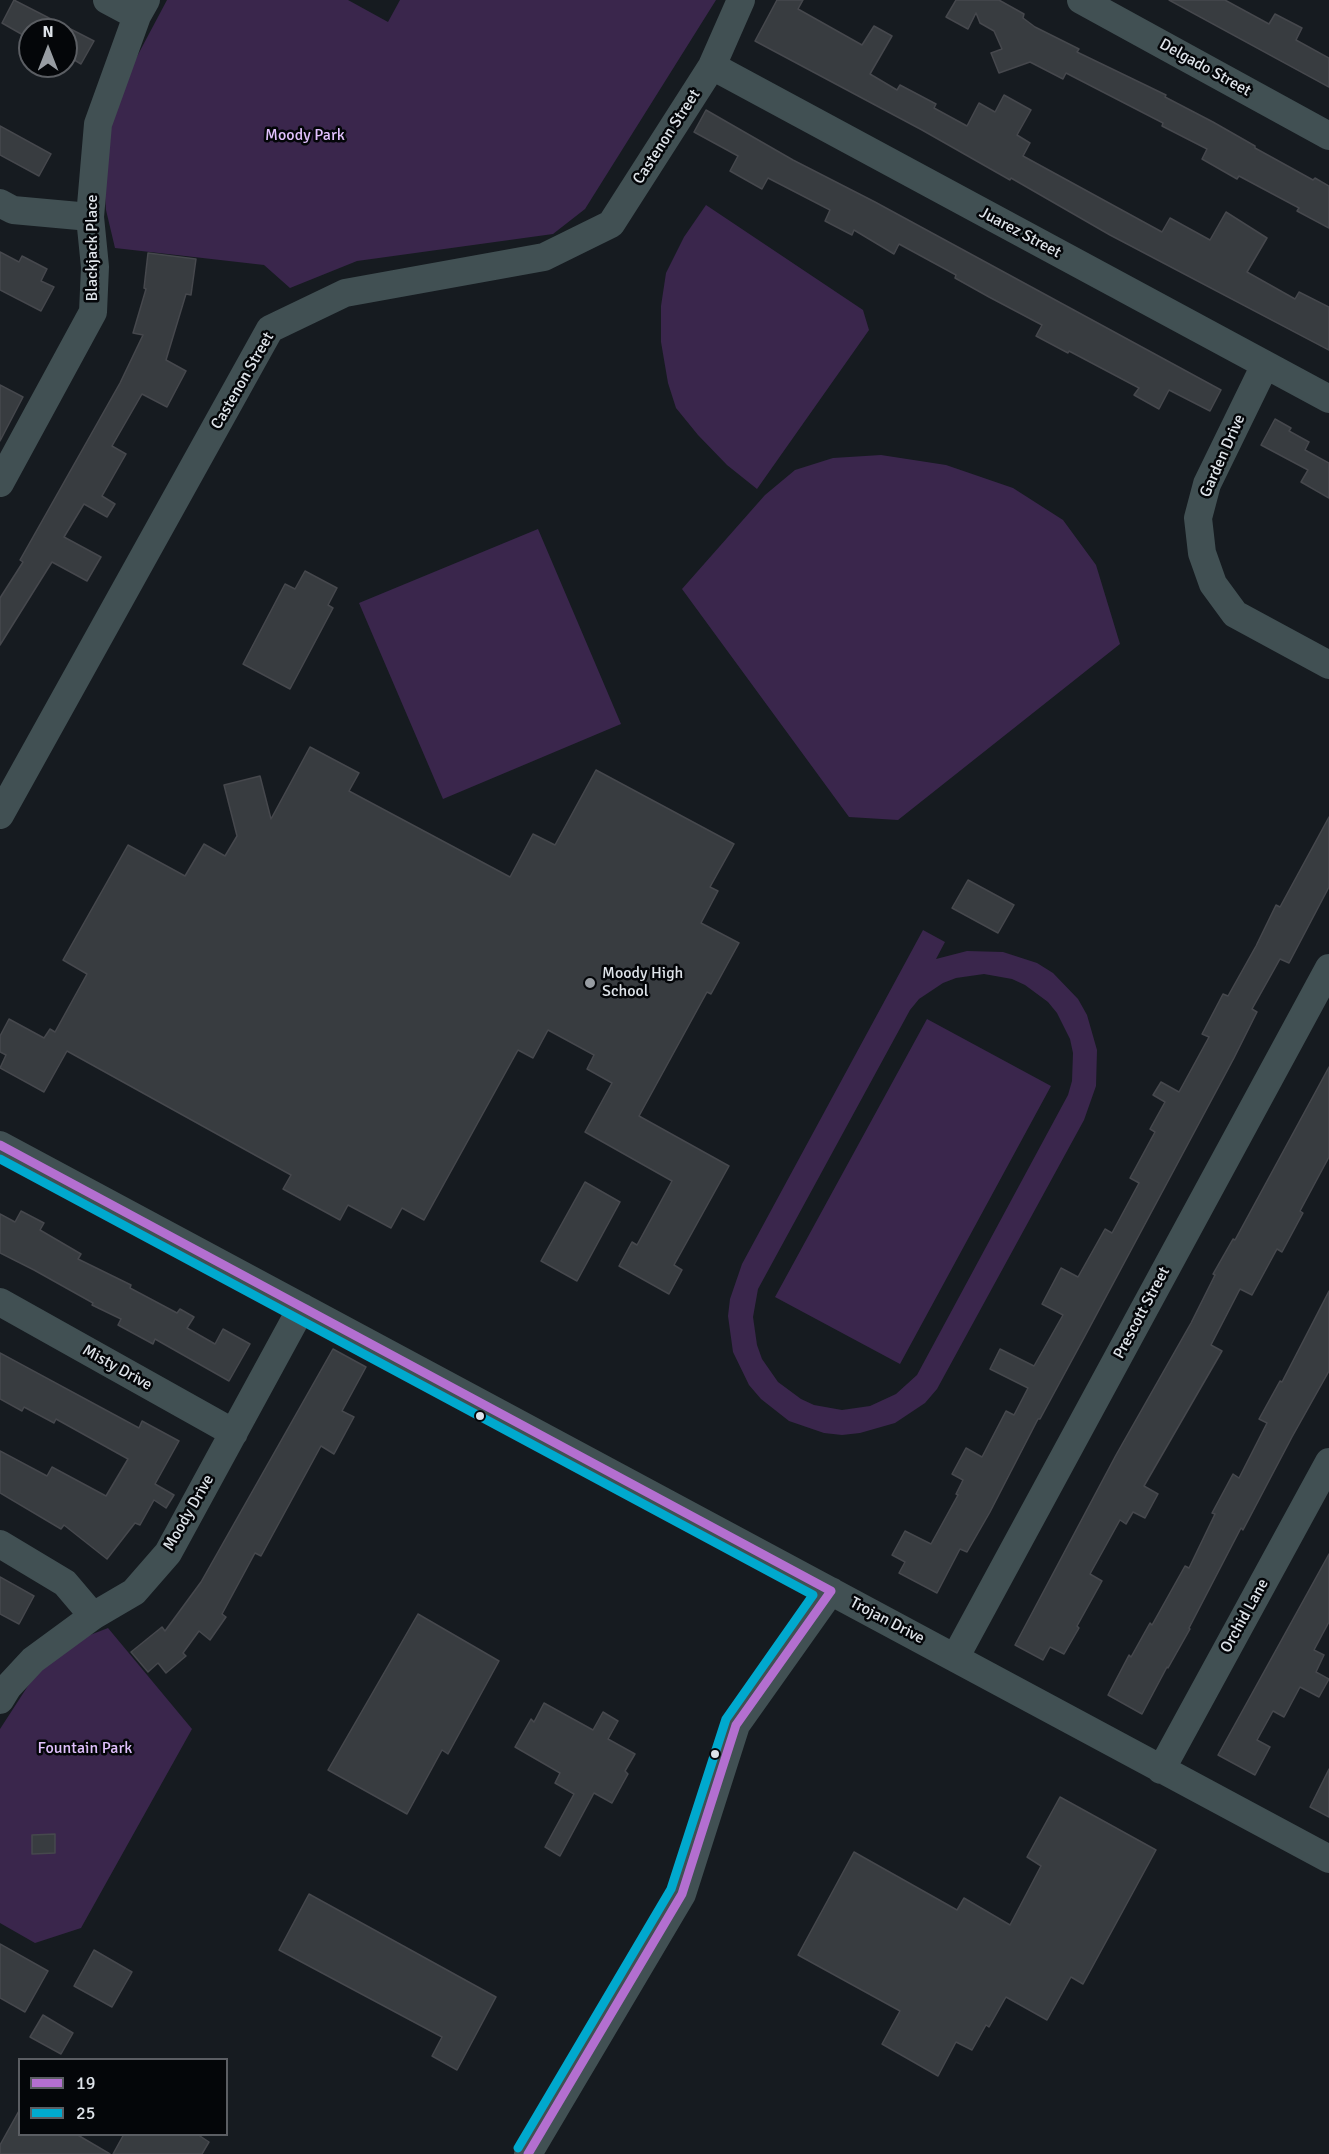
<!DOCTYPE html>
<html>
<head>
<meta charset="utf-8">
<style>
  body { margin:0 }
  #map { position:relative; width:1329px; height:2154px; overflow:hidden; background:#161b20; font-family:Signika,sans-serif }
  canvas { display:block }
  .legend { position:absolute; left:18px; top:2058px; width:210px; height:78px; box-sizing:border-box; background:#040609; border:2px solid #5b5e63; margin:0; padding:8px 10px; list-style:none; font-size:18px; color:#dee3e9 }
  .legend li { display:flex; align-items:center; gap:12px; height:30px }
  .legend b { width:30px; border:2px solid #5b5e63 }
  .north { position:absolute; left:18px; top:18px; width:60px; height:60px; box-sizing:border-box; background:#040609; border:2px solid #5b5e63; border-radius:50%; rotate:0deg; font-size:16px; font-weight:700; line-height:24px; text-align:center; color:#dee3e9 }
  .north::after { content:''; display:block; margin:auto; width:21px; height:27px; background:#989da3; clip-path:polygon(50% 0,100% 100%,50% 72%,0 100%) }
</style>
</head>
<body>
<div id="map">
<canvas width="1329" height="2154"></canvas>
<ul class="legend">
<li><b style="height:8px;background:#b36fd0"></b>19</li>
<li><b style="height:8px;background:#00a9ce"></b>25</li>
</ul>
<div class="north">N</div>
</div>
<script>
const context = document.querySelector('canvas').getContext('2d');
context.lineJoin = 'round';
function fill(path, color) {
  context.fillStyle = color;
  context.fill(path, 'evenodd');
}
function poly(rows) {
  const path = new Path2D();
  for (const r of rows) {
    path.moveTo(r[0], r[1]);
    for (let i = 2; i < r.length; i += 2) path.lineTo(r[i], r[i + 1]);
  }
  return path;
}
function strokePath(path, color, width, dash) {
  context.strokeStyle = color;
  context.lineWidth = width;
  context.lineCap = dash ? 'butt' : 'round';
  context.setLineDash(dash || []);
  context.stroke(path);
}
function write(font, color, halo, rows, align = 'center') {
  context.font = font + ' Signika,sans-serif';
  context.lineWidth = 5;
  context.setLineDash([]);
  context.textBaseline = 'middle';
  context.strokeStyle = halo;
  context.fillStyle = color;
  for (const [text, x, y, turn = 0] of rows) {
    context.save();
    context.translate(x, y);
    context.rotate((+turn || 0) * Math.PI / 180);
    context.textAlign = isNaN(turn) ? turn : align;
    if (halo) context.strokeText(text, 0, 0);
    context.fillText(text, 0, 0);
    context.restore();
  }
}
const green = poly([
  [167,0,348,0,388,22,400,0,716,0,585,209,553,234,357,261,290,288,264,265,115,248,106,210,103,169,111,122,133,64],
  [706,205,863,310,869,330,757,489,727,465,698,435,676,408,668,383,661,342,661,306,666,273,684,237],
  [881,455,946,465,1013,488,1063,520,1096,565,1120,644,898,820,849,817,682,589,765,495,795,470,833,458],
  [538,529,621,724,443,799,359,603],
  [923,930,945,942,936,959,967,951,1003,952,1037,963,1053,973,1078,999,1087,1015,1097,1050,1096,1086,1084,1120,937,1389,925,1403,895,1423,860,1433,842,1435,824,1433,789,1421,761,1399,749,1385,733,1352,728,1316,730,1299,742,1264],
  [984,974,1012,979,1025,985,1048,1002,1057,1013,1070,1039,1073,1053,1072,1081,1068,1095,917,1375,896,1394,870,1406,842,1410,814,1405,801,1399,778,1382,762,1359,757,1345,753,1317,758,1289,910,1010,919,999,943,983,956,978],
  [927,1019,1051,1086,900,1364,775,1297],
  [108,1628,192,1729,81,1928,35,1943,0,1923,0,1729,37,1672,72,1642]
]);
const building = poly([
  [14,0,94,41,81,64,66,55,66,30,30,30,30,39,2,23,14,0],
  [777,0,803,0,798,9,862,45,874,26,892,36,870,74,897,90,900,85,936,104,934,108,967,126,979,103,995,112,1004,95,1031,110,1017,135,1030,143,1023,156,1162,232,1170,218,1210,240,1226,212,1267,238,1247,272,1295,299,1299,292,1329,307,1329,350,1110,235,1011,178,1010,180,922,130,755,41,777,0],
  [956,0,999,0,1024,14,1023,18,1035,27,1079,49,1077,52,1166,95,1165,97,1213,122,1255,146,1255,148,1313,180,1315,178,1329,186,1329,228,1297,211,1299,208,1239,176,1237,179,1202,159,1207,149,1162,126,1163,123,1066,73,1063,79,1030,62,999,73,991,53,1002,49,994,31,980,23,976,13,968,29,946,17,956,0],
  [1169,0,1225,0,1269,24,1275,14,1302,28,1296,40,1329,58,1329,87,1169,0],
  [706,110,793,160,875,202,1221,390,1210,411,1169,390,1159,409,1134,395,1139,388,1069,351,1068,353,1036,336,1042,325,989,297,955,278,956,275,899,244,894,254,854,230,852,235,825,221,830,210,768,178,762,189,730,171,738,156,694,132,706,110],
  [0,126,51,154,39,176,0,155,0,126],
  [0,252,19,262,22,256,47,269,41,281,54,287,41,311,0,290,0,252],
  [148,253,196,259,191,295,186,294,166,360,186,371,167,407,142,394,112,446,126,454,102,496,115,504,107,517,84,504,64,537,101,557,87,581,52,562,0,645,0,598,23,562,20,560,120,383,143,335,133,333,146,289,144,288,148,253],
  [0,385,23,397,0,441,0,385],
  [1275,419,1291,428,1289,431,1309,442,1305,450,1329,463,1329,498,1301,482,1308,470,1261,445,1275,419],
  [305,571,337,588,328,605,333,608,290,689,243,664,285,584,295,589,305,571],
  [310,747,359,773,349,791,510,877,533,834,555,845,596,770,734,844,710,887,718,891,701,923,739,943,711,994,707,992,639,1116,729,1166,674,1265,682,1270,669,1294,619,1266,632,1242,637,1245,672,1181,585,1132,612,1083,587,1069,594,1055,548,1030,533,1058,518,1050,424,1220,402,1208,391,1228,348,1205,340,1220,283,1189,291,1175,67,1051,44,1092,0,1068,6,1055,0,1052,0,1036,9,1019,44,1038,50,1029,55,1032,87,974,63,960,128,845,185,876,204,844,225,856,237,836,224,785,260,776,271,819,310,747],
  [1329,817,1329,887,1289,963,1280,959,1252,1009,1257,1012,1234,1058,1085,1336,1040,1419,1038,1419,990,1512,967,1552,960,1549,937,1593,899,1573,905,1562,892,1555,905,1531,931,1544,958,1495,956,1494,963,1480,952,1474,966,1448,982,1457,1006,1411,1014,1415,1028,1388,990,1369,1000,1349,1034,1366,1063,1315,1042,1304,1061,1268,1078,1277,1105,1229,1112,1233,1139,1183,1130,1178,1155,1132,1150,1129,1165,1102,1153,1095,1161,1082,1179,1092,1209,1037,1202,1034,1223,994,1228,996,1256,946,1276,905,1280,907,1329,817],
  [968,880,1014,905,998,933,952,908,968,880],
  [1329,1067,1329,1157,1300,1211,1303,1213,1282,1252,1277,1249,1252,1295,1240,1289,1211,1345,1222,1351,1144,1486,1158,1494,1145,1518,1133,1512,1126,1524,1120,1520,1090,1574,1102,1581,1077,1626,1079,1628,1064,1654,1050,1647,1043,1660,1015,1645,1116,1455,1191,1323,1215,1275,1213,1274,1233,1239,1235,1240,1329,1067],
  [585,1182,620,1202,577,1281,541,1261,585,1182],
  [21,1211,44,1223,40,1230,81,1254,78,1259,131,1285,130,1288,177,1313,180,1309,194,1317,187,1328,215,1344,223,1329,250,1344,229,1381,155,1339,153,1344,118,1325,121,1319,92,1305,93,1303,34,1270,0,1253,0,1214,15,1222,21,1211],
  [1329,1291,1329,1371,1292,1437,1243,1530,1241,1528,1189,1628,1190,1629,1168,1668,1167,1667,1142,1714,1108,1695,1129,1655,1131,1657,1150,1623,1152,1625,1185,1566,1189,1568,1215,1514,1212,1513,1233,1474,1239,1478,1267,1423,1259,1419,1280,1381,1282,1382,1329,1291],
  [333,1349,366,1367,342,1411,354,1417,334,1454,321,1446,261,1556,255,1553,222,1614,226,1617,210,1640,199,1631,183,1653,186,1656,166,1673,158,1663,148,1672,131,1652,162,1627,165,1631,201,1582,333,1349],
  [0,1353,139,1428,142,1421,179,1441,155,1484,174,1495,166,1508,154,1500,140,1525,135,1523,107,1559,64,1525,61,1529,0,1493,0,1451,47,1476,52,1467,106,1496,128,1459,56,1419,54,1423,24,1407,22,1411,0,1399,0,1353],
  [1329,1554,1329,1622,1314,1650,1324,1655,1316,1672,1329,1679,1319,1697,1300,1687,1284,1717,1273,1711,1257,1740,1270,1747,1255,1775,1218,1755,1329,1554],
  [0,1577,34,1596,19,1624,0,1614,0,1577],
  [418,1614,499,1661,448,1754,442,1750,407,1814,328,1770,418,1614],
  [544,1703,593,1730,603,1712,618,1721,608,1739,635,1754,625,1771,628,1774,612,1803,594,1793,560,1856,545,1847,574,1794,555,1783,560,1773,515,1747,531,1719,534,1722,544,1703],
  [1329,1769,1329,1817,1310,1807,1329,1769],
  [1060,1797,1156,1850,1083,1984,1071,1977,1047,2020,1006,1997,989,2027,986,2025,972,2050,956,2042,938,2076,882,2044,900,2011,798,1955,854,1852,957,1910,964,1898,1010,1925,1041,1866,1027,1857,1060,1797],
  [55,1834,55,1853,32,1854,32,1835,55,1834],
  [309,1894,496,1997,457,2070,432,2056,442,2037,279,1950,309,1894],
  [0,1944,48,1971,25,2012,0,1998,0,1944],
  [94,1950,132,1972,112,2007,74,1986,94,1950],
  [43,2015,73,2033,61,2054,30,2037,43,2015],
  [20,2109,20,2134,76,2134,110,2154,0,2154,0,2145,20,2109],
  [124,2134,197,2134,209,2142,202,2154,113,2154,124,2134]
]);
const minor = poly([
  [107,0,137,16],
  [1081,0,1329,136],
  [712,66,1329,399],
  [0,203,13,210,90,217],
  [1265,365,1207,484,1198,518,1202,553,1213,584,1235,614,1329,665],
  [0,483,93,312,95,267,90,217,98,124,137,16,146,0],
  [0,815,270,329,345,293,544,257,611,224,712,66,741,0],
  [0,1145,1329,1859],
  [0,1302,234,1433],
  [0,1544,65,1583,93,1616],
  [955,1658,1329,968],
  [0,1700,8,1687,33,1660,93,1616,134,1592,168,1553,302,1307],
  [1161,1770,1329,1462],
  [528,2154,682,1894,736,1725,831,1591]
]);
const bus1 = poly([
  [0,1145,831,1591,736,1725,682,1894,528,2154]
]);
const bus2 = poly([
  [0,1159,813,1595,726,1719,671,1889,518,2148]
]);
const markers = [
  [590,983,6,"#989da3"],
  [480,1416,5,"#dee3e9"],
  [715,1754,5,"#dee3e9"]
];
const streetNames = [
  ["Delgado Street",1205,68,29],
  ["Castenon Street",667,137,-57],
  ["Juarez Street",1020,233,28],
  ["Blackjack Place",93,248,-90],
  ["Castenon Street",243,381,-60],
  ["Garden Drive",1223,456,-66],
  ["Prescott Street",1142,1313,-62],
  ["Misty Drive",117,1368,29],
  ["Moody Drive",189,1513,-60],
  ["Orchid Lane",1245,1616,-61],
  ["Trojan Drive",887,1621,28]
];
const parkNames = [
  ["Moody Park",305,136],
  ["Fountain Park",85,1749]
];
const poiNames = [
  ["Moody High",602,974],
  ["School",602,992]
];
fill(green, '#3a264c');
fill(building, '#383c40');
strokePath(building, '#46484d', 1.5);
strokePath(minor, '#415053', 28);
strokePath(bus1, '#b36fd0', 9);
strokePath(bus2, '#00a9ce', 9);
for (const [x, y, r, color] of markers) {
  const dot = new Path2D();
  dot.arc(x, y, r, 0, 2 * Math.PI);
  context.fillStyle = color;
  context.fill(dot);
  strokePath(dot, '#040609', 2);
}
write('16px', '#dee3e9', '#040609', streetNames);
write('16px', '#e1c1fd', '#040609', parkNames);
write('16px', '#dee3e9', '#040609', poiNames, 'left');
</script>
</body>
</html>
